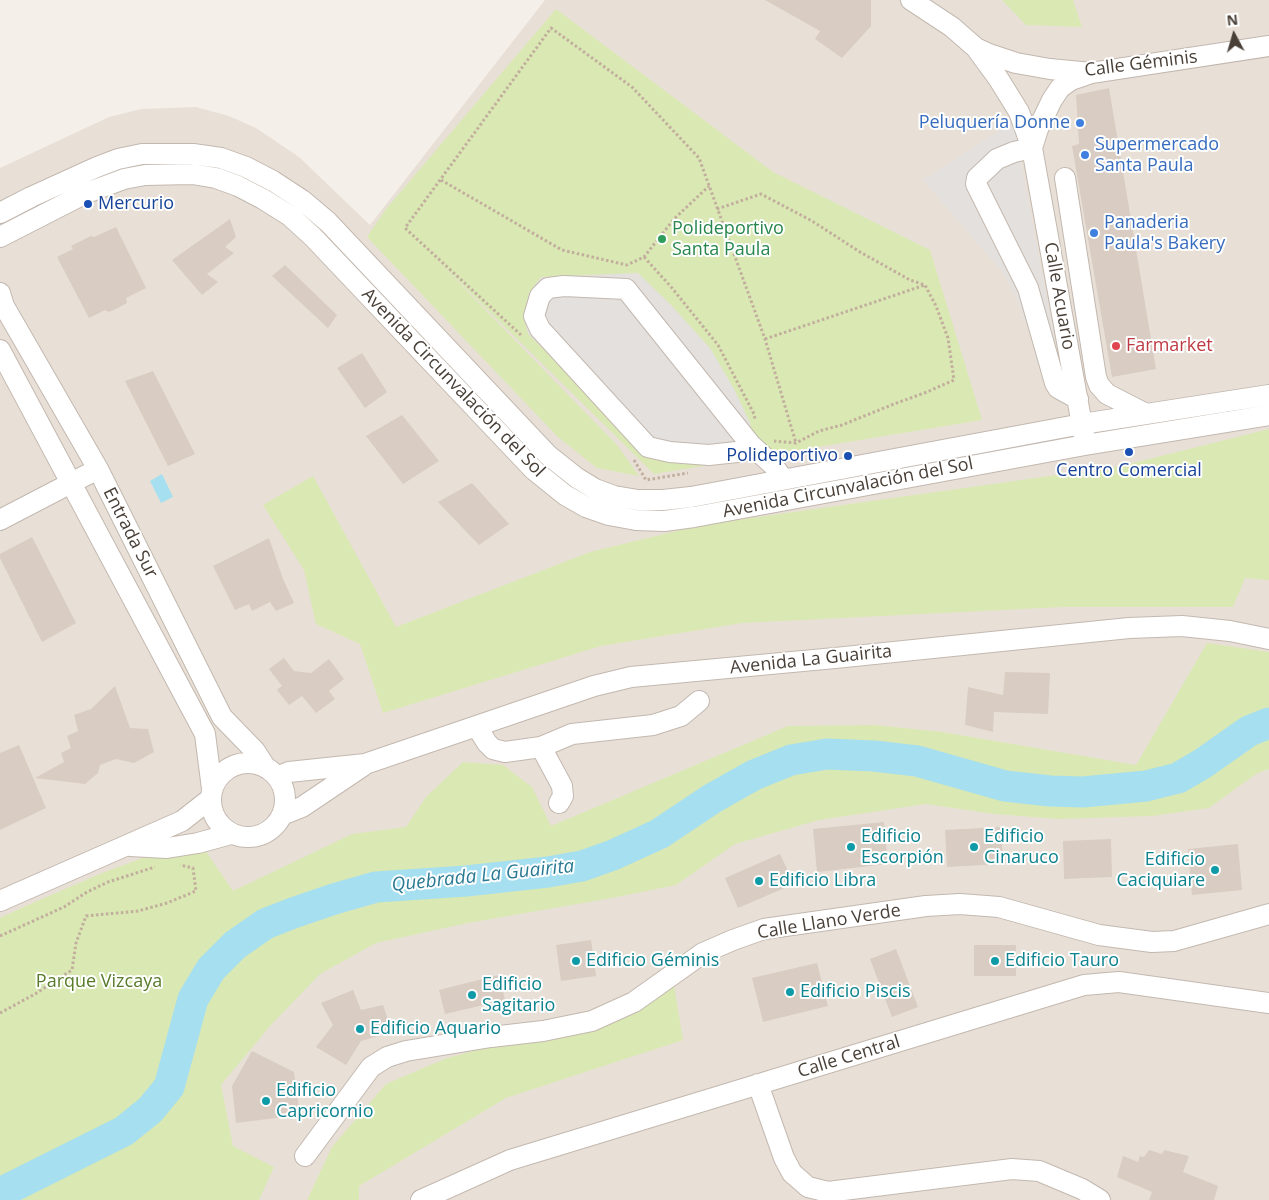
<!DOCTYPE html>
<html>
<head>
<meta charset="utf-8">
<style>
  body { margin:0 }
  #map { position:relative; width:1269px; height:1200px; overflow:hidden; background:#f5efe9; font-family:"Open Sans",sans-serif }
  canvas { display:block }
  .north { position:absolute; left:1209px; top:10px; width:50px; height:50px; -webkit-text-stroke:4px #fff; paint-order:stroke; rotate:354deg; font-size:14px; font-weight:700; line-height:20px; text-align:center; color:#483f37 }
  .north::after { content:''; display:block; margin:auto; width:18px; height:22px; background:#483f37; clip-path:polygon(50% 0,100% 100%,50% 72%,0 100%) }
</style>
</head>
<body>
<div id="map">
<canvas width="1269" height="1200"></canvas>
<div class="north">N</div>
</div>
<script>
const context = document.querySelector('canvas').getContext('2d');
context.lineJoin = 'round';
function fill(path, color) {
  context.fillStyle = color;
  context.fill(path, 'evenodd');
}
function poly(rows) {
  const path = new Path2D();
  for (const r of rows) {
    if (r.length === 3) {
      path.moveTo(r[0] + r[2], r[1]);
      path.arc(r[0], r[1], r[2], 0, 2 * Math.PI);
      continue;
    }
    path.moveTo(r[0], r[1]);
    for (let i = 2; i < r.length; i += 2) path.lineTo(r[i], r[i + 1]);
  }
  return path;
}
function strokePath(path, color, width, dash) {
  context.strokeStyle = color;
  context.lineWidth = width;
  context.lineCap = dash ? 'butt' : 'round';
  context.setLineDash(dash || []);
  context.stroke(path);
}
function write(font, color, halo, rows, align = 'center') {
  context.font = font + ' "Open Sans",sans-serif';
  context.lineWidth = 4;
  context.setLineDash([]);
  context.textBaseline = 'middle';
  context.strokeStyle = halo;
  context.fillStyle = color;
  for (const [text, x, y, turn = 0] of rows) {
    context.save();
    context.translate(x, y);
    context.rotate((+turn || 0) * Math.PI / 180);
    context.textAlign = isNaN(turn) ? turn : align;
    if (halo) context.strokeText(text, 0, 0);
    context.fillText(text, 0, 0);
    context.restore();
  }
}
const residential = poly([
  [545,0,1269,0,1269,1200,0,1200,0,168,109,117,141,109,196,107,229,116,256,128,299,157,370,225]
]);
const green = poly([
  [1002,0,1073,0,1082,27,1026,25],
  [556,9,773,172,930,250,982,420,654,474,431,254,617,445,639,476,597,468,558,437,367,237,386,209],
  [1269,429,1269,580,1245,578,1233,607,1063,607,742,623,601,646,383,713,360,644,316,624,304,570,263,505,313,476,396,627,590,552,701,525,1121,466],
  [1207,643,1269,652,1269,769,1256,774,1209,808,1152,816,1059,819,994,814,926,804,819,820,735,844,676,885,612,898,468,923,376,943,320,974,270,1026,221,1085,233,1146,274,1167,259,1200,0,1200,0,918,19,909,102,873,156,853,205,850,233,891,352,834,406,827,426,797,463,762,503,765,532,787,551,826,788,726,875,725,942,732,1136,765],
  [674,985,683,1040,506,1098,359,1186,359,1200,307,1200,332,1147,386,1084,447,1058,493,1046]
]);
const parking = poly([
  [1013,122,1059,362,1037,365,1032,338,1013,291,1001,270,923,180],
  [638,273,671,305,710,348,734,389,751,425,740,447,650,452,528,334,524,317,529,293,541,277]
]);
const water = poly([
  [162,474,173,497,161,503,150,481]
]);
const river = poly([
  [0,1193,124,1131,150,1110,169,1087,193,999,211,969,235,945,265,924,293,913,334,899,376,887,466,881,548,872,582,866,613,855,659,834,713,798,754,775,791,760,827,754,874,756,917,761,1005,786,1050,791,1083,792,1146,786,1178,778,1202,764,1249,731,1269,723]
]);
const building = poly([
  [765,0,871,0,871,26,842,58,815,39,820,31],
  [1109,88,1156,369,1112,377,1072,146,1079,144,1076,95],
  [230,219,236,237,225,247,234,253,207,274,218,282,202,295,172,260],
  [116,227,146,288,126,298,127,303,116,309,109,312,105,310,89,318,57,257,73,249,71,246,91,236,94,237],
  [285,265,337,315,328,328,272,276],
  [362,353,387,392,365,408,337,368],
  [153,371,195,454,168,466,125,381],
  [402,415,439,461,403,484,366,436],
  [472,483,509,524,479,545,438,502],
  [32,537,76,623,42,642,0,558,0,554],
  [269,538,283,579,294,603,276,611,270,602,252,611,249,604,235,610,213,566],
  [284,658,294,671,311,673,329,659,344,679,329,691,335,699,316,713,302,696,289,705,277,690,282,686,269,669],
  [1005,672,1050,673,1048,714,994,712,993,732,965,725,968,687,1003,695],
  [115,686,130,728,148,729,154,752,134,763,116,759,100,765,98,773,85,784,35,778,64,762,61,753,71,748,67,736,78,731,74,715,91,709],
  [19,745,46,808,0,830,0,753],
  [884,822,888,864,817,872,813,829],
  [1001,827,1003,864,947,867,945,830],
  [1111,839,1112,877,1064,879,1063,841],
  [1238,844,1242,890,1192,895,1188,849],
  [780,854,794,884,738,908,725,878],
  [591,940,596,976,561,981,556,945],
  [974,945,1016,945,1016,976,974,976],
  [896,949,918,1007,892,1017,870,959],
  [817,963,828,1006,763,1022,752,978],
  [499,975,505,1000,445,1014,439,990],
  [353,990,361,1010,383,1005,392,1032,361,1041,346,1065,316,1047,333,1025,321,1003],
  [252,1051,294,1072,300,1115,236,1123,232,1086],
  [1149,1150,1162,1154,1164,1150,1189,1156,1183,1172,1218,1186,1214,1200,1149,1200,1152,1192,1117,1177,1123,1156,1138,1162,1140,1156,1144,1157]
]);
const path = poly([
  [441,180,562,250,627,265,644,257,674,219,709,186],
  [717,209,761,194,812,221,860,252,910,280,925,285,936,306,948,338,954,380,927,392,894,404,842,425,819,431,796,443,774,441],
  [644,257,672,288,718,345,754,414,755,419],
  [521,335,405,228,551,28,632,87,699,158,765,339,796,443],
  [765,339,925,285],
  [634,460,646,480,688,473],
  [0,936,64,907,87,892,108,882,155,867],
  [0,1013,35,994,72,970,76,943,86,916,138,911,167,903,196,891,193,868,180,865]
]);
const minor = poly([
  [911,0,952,27,976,48,989,54,1016,63,1050,69,1091,73,1269,46],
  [976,48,998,78,1019,112,1032,148,1084,436],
  [1065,178,1096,377,1099,385,1107,394,1146,414],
  [0,213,31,197,97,167,118,159,142,154,193,154,221,158,246,167,273,181,302,200,328,222,548,455,577,478,595,489,614,496,638,500,663,500,691,497,1082,424,1269,395],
  [0,237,84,194,124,179,145,175,192,174,216,178,238,186,263,199,290,216,313,237,534,470,565,495,586,507,609,515,636,520,664,521,694,517,1085,445,1269,415],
  [0,293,4,306,98,469,222,717,255,751,266,768],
  [0,350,205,734,212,789],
  [1078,399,1058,388,1055,383,1028,288,976,184,977,178,997,159,1014,152,1032,148,1038,129,1052,100,1060,88,1071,80,1091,73],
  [755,450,709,455,670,452,648,447,540,329,534,316,540,296,548,288,564,286,626,289,751,445,773,465,783,479],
  [0,520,98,469],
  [477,727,487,743,493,749,505,752,541,747,572,734,653,725,681,716,699,701],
  [541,747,562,786,563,796,559,803],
  [248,800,37],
  [277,777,289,772,365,764,594,686,631,677,835,658,1129,628,1182,626,1230,631,1269,639],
  [282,815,302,807,363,766],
  [130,846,167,848,198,843,231,834],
  [0,901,182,821,210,799],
  [758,1084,784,1158,792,1173,808,1187,828,1192,1012,1169,1039,1171,1082,1189,1100,1200],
  [305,1156,371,1067,387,1057,406,1051,491,1037,543,1031,592,1021,634,1002,703,953,733,940,764,929,926,906,960,904,999,907,1099,935,1152,942,1174,941,1269,914],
  [421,1200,510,1160,1084,985,1119,982,1269,1003]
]);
const markers = [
  [1080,123,5,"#3f7fe0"],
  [1085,155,5,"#3f7fe0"],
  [88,204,5,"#1a4fb4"],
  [1094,233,5,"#3f7fe0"],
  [662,239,5,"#2e9e5b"],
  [1116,346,5,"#e0444e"],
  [1129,452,5,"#1a4fb4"],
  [848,456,5,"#1a4fb4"],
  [851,847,5,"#0f9aa8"],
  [974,847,5,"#0f9aa8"],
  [1215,870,5,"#0f9aa8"],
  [759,881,5,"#0f9aa8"],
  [576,961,5,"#0f9aa8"],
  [995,961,5,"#0f9aa8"],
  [790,992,5,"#0f9aa8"],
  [472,995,5,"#0f9aa8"],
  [360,1029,5,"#0f9aa8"],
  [266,1101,5,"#0f9aa8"]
];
const streetNames = [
  ["Calle Géminis",1141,64,-7],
  ["Calle Acuario",1059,296,80],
  ["Avenida Circunvalación del Sol",453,383,46],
  ["Avenida Circunvalación del Sol",848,488,-11],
  ["Entrada Sur",130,533,63],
  ["Avenida La Guairita",811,660,-6],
  ["Calle Llano Verde",829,922,-9],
  ["Calle Central",849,1057,-17]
];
const shopNames = [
  ["Peluquería Donne",1070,123,"right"],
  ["Supermercado",1095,145],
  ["Santa Paula",1095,166],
  ["Panaderia",1104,223],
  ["Paula's Bakery",1104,244]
];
const transitNames = [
  ["Mercurio",98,204],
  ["Polideportivo",838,456,"right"],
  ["Centro Comercial",1129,471,"center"]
];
const leisureNames = [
  ["Polideportivo",672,229],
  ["Santa Paula",672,250]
];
const healthNames = [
  ["Farmarket",1126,346]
];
const cultureNames = [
  ["Edificio",861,837],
  ["Escorpión",861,858],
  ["Edificio",984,837],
  ["Cinaruco",984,858],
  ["Edificio",1205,860,"right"],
  ["Caciquiare",1205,881,"right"],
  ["Edificio Libra",769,881],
  ["Edificio Géminis",586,961],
  ["Edificio Tauro",1005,961],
  ["Edificio",482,985],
  ["Sagitario",482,1006],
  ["Edificio Piscis",800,992],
  ["Edificio Aquario",370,1029],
  ["Edificio",276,1091],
  ["Capricornio",276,1112]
];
const parkNames = [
  ["Parque Vizcaya",99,982]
];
const waterNames = [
  ["Quebrada La Guairita",483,876,-6]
];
fill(residential, '#e8e0d7');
fill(green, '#dae8b3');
fill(parking, '#e3e0de');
fill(water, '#a6dff0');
strokePath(river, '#a6dff0', 31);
fill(building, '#d9ccc2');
strokePath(minor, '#c3b8af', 22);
strokePath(path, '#c2ae9d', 3, [2.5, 2.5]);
strokePath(minor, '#fff', 20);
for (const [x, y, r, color] of markers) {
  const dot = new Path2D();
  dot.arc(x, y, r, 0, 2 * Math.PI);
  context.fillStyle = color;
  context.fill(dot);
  strokePath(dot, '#fff', 2);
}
write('18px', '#483f37', '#fff', streetNames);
write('18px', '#366cbe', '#fff', shopNames, 'left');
write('18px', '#164399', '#fff', transitNames, 'left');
write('18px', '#27864d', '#fff', leisureNames, 'left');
write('18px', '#be3a42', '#fff', healthNames, 'left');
write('18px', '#0d838f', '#fff', cultureNames, 'left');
write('18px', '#577b2a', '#fff', parkNames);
write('italic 19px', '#2a7a94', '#fff', waterNames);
</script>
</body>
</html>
